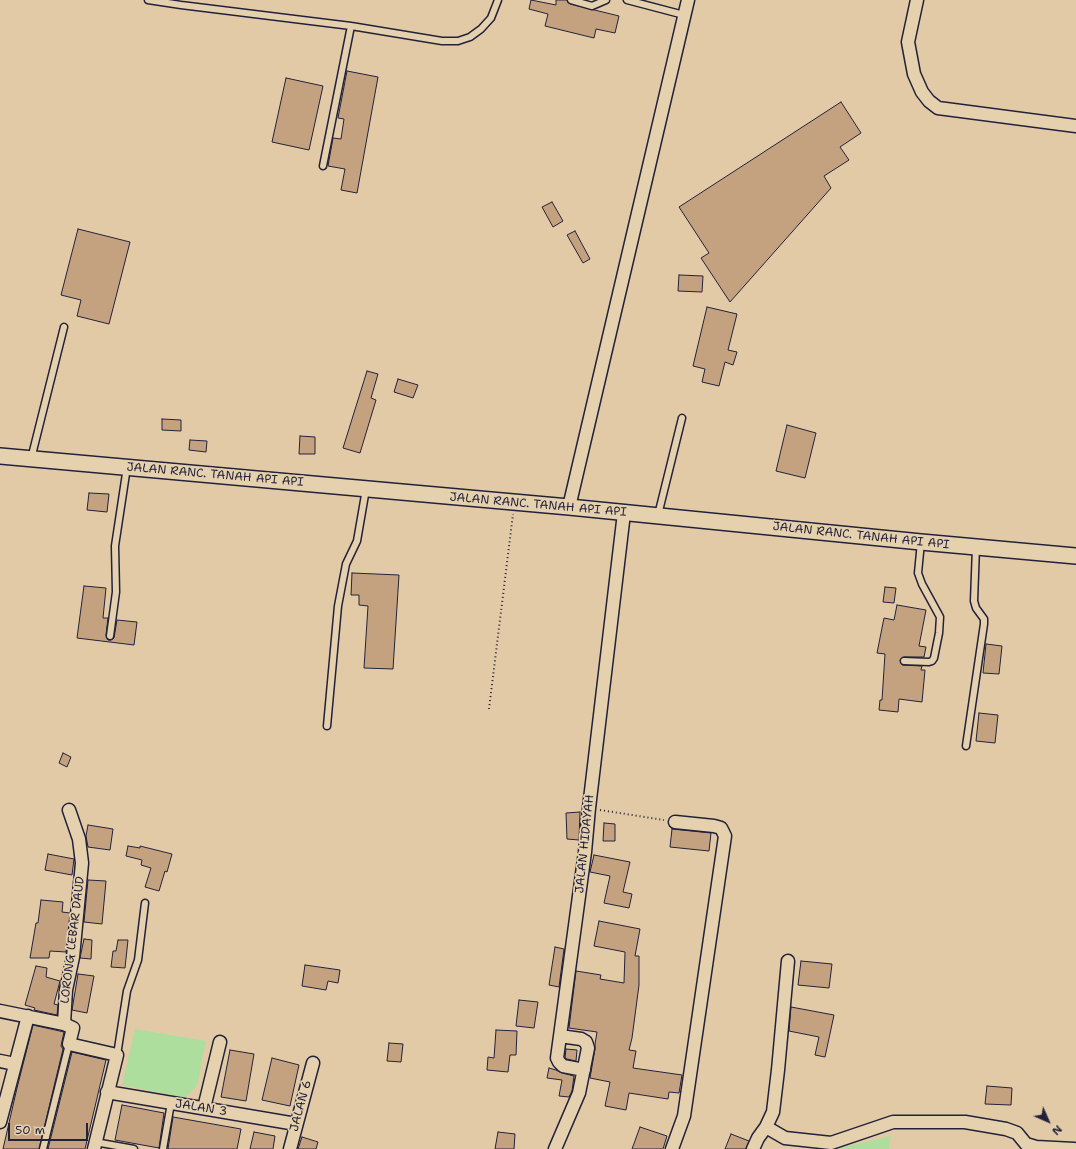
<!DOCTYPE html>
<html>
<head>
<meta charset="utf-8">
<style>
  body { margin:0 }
  #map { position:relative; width:1076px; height:1149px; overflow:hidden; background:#e3caa7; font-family:"Shantell Sans",sans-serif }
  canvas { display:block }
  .north { position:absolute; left:1028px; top:1101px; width:40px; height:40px; -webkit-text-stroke:3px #e6d1af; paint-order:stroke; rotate:135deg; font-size:11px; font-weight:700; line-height:16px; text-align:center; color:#22223b }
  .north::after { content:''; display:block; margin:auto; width:14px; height:18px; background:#22223b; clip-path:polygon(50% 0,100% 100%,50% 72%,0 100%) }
  .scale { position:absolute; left:8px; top:1123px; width:80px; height:18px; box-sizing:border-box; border:2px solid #22223b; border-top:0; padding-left:5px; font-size:12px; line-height:14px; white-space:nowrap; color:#22223b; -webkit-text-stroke:3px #e6d1af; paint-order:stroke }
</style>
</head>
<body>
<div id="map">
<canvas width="1076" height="1149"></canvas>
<div class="north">N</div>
<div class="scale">50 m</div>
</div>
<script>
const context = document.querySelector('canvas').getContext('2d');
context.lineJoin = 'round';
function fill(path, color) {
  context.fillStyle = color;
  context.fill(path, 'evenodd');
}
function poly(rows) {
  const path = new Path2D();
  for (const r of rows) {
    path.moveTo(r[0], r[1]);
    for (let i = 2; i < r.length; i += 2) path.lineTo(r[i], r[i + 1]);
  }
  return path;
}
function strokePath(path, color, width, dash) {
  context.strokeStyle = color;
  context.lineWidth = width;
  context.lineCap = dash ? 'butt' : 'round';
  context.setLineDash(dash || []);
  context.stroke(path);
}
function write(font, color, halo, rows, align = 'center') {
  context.font = font + ' "Shantell Sans",sans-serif';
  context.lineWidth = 3.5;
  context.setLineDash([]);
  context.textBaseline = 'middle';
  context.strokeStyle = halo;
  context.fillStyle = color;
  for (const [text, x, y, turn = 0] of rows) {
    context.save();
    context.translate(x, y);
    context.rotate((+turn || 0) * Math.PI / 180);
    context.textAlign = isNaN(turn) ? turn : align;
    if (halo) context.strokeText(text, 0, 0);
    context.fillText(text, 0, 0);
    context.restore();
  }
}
const green = poly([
  [135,1029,206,1041,197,1086,185,1098,122,1085],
  [891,1136,889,1149,835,1149]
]);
const building = poly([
  [531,0,556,5,556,0,567,0,570,4,619,16,615,33,596,29,594,38,545,26,548,14,529,9,531,0],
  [347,71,378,77,357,193,341,190,345,169,328,166,333,138,341,139,344,119,338,118,347,71],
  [286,78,323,86,309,150,272,142,286,78],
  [841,102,861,133,840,147,849,160,824,176,831,188,730,302,701,258,709,253,679,207,841,102],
  [552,202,563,221,553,227,542,207,552,202],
  [78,229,130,242,109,324,77,316,81,300,61,295,78,229],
  [575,231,590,259,583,263,567,235,575,231],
  [679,275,703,276,702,292,678,291,679,275],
  [707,307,737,314,728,350,737,352,733,365,725,362,719,386,702,382,705,369,693,366,707,307],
  [367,371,378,374,371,398,376,400,360,453,343,448,367,371],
  [398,379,418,385,413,398,394,392,398,379],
  [162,419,181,420,181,431,162,430,162,419],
  [787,425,816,433,805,478,776,471,787,425],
  [300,436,315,437,315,454,299,454,300,436],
  [190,440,207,441,206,452,189,450,190,440],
  [89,493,109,494,107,512,87,510,89,493],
  [352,573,399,575,393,669,364,668,368,606,359,605,359,595,351,595,352,573],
  [84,586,106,588,103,618,108,618,106,635,108,640,111,640,114,638,117,620,137,622,134,645,77,638,84,586],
  [885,587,896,588,894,603,883,602,885,587],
  [897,605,926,610,919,646,926,647,924,657,904,657,900,660,902,665,922,666,921,670,925,670,922,702,899,699,898,712,879,710,880,700,882,700,885,654,877,653,884,618,894,620,897,605],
  [986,644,1002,646,999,674,983,673,986,644],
  [979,713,998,715,995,743,976,741,979,713],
  [63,753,71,757,67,767,59,763,63,753],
  [580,812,579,840,567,839,566,813,580,812],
  [604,823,615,824,615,841,603,841,604,823],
  [88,825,113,829,110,850,88,847,86,836,88,825],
  [672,829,711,833,709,851,670,847,672,829],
  [128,846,140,848,140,846,172,854,167,872,165,871,159,891,145,887,151,868,141,865,142,860,126,856,128,846],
  [48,854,74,859,72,875,45,870,48,854],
  [594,855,630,862,623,892,632,894,629,908,604,903,610,876,590,872,594,855],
  [88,880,106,881,102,924,84,922,88,880],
  [41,900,63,902,62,912,70,913,66,952,50,951,49,958,30,958,36,923,38,923,41,900],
  [599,921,640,929,635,956,639,956,639,985,632,1038,629,1050,636,1051,633,1068,682,1075,679,1093,669,1092,668,1099,629,1093,626,1110,605,1106,610,1082,590,1078,595,1049,595,1044,597,1032,569,1028,576,971,601,975,600,979,624,983,625,952,594,946,599,921],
  [84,939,92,940,91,959,80,958,84,939],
  [118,940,128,940,125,968,111,967,113,951,116,951,118,940],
  [555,947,564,949,559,987,549,985,555,947],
  [801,961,832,964,829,988,798,985,801,961],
  [305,965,340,970,338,983,328,981,326,990,302,986,305,965],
  [36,966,47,968,46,977,60,981,54,1004,58,1005,57,1015,34,1010,35,1008,25,1005,36,966],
  [78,974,94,976,87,1013,72,1010,78,974],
  [519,1000,538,1002,534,1028,516,1026,519,1000],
  [791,1007,834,1015,825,1057,815,1055,819,1037,789,1031,791,1007],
  [33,1025,64,1032,61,1046,63,1049,39,1149,3,1149,17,1088,33,1025],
  [496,1030,517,1031,516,1055,510,1055,508,1072,487,1070,488,1057,494,1058,496,1030],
  [389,1043,403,1044,401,1062,387,1061,389,1043],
  [566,1049,577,1050,576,1061,567,1059,565,1058,566,1049],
  [230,1050,254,1054,246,1101,221,1097,230,1050],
  [72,1052,106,1060,85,1149,48,1149,72,1052],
  [272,1058,299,1065,290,1106,262,1100,272,1058],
  [549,1068,556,1070,562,1073,574,1076,572,1091,569,1097,559,1096,562,1080,547,1078,549,1068],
  [987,1086,1012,1088,1011,1105,985,1104,987,1086],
  [122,1105,164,1113,159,1148,115,1140,122,1105],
  [173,1117,241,1129,237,1149,168,1149,173,1117],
  [640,1127,667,1136,663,1149,632,1149,640,1127],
  [254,1132,275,1136,273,1149,250,1149,254,1132],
  [498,1132,515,1134,514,1149,495,1149,498,1132],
  [731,1134,749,1141,746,1149,725,1149,731,1134],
  [302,1137,318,1142,316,1149,298,1149,302,1137]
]);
const path = poly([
  [489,709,513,514],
  [600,810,664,820]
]);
const service = poly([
  [148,0,181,5,351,26,442,41,458,41,470,37,481,29,491,18,498,0],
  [571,0,592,6,606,0],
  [627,0,684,15],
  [323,166,351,26],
  [31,459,64,327],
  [658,515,682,418],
  [110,636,116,592,115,546,127,467],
  [904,661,929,662,932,661,934,658,939,633,940,617,922,584,918,573,921,542],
  [327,726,338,606,346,564,357,541,366,489],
  [966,746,984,624,984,619,976,608,974,601,976,547],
  [117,1055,127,991,138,960,145,903],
  [95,1142,134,1149],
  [43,1149,69,1044],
  [163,1149,171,1103]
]);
const minor = poly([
  [917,0,908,42,914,74,922,92,929,101,938,108,1076,126],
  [569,507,688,0],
  [0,1011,64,1024,73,1028,69,1044,117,1055,94,1149],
  [64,1024,66,990,73,957,82,863,79,839,69,810],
  [560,1036,557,1058,559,1062,563,1066,584,1070],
  [0,1061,15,1064],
  [107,1092,296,1124],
  [204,1108,220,1042],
  [0,1122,28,1016],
  [766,1127,785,1138,831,1143,893,1122,965,1122,1006,1129,1017,1133,1026,1144,1036,1147,1074,1149],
  [290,1149,313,1063],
  [555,1149,579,1093,588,1048,586,1042,581,1039,560,1036,585,852,589,808,624,513],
  [672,1149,684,1116,725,836,721,828,714,826,675,822],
  [753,1149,758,1138,766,1127,773,1112,778,1070,788,961]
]);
const tertiary = poly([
  [0,456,569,507,921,542,1076,556]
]);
const streetNames = [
  ["JALAN RANC. TANAH API API",215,475,5],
  ["JALAN RANC. TANAH API API",538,505,5],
  ["JALAN RANC. TANAH API API",861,536,6],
  ["JALAN HIDAYAH",585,844,-84],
  ["LORONG LEBAR DAUD",73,940,-83],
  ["JALAN 6",301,1106,-75],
  ["JALAN 3",201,1108,9]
];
fill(green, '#aede9d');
fill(building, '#c4a280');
strokePath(building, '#22223b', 1);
strokePath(service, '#22223b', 9);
strokePath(minor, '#22223b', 15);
strokePath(tertiary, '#22223b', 18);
strokePath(path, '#22223b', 2, [1, 3]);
strokePath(service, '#e6d1af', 6);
strokePath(minor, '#e6d1af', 12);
strokePath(tertiary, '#e6d1af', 15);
write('12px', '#22223b', '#e6d1af', streetNames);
</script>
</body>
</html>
